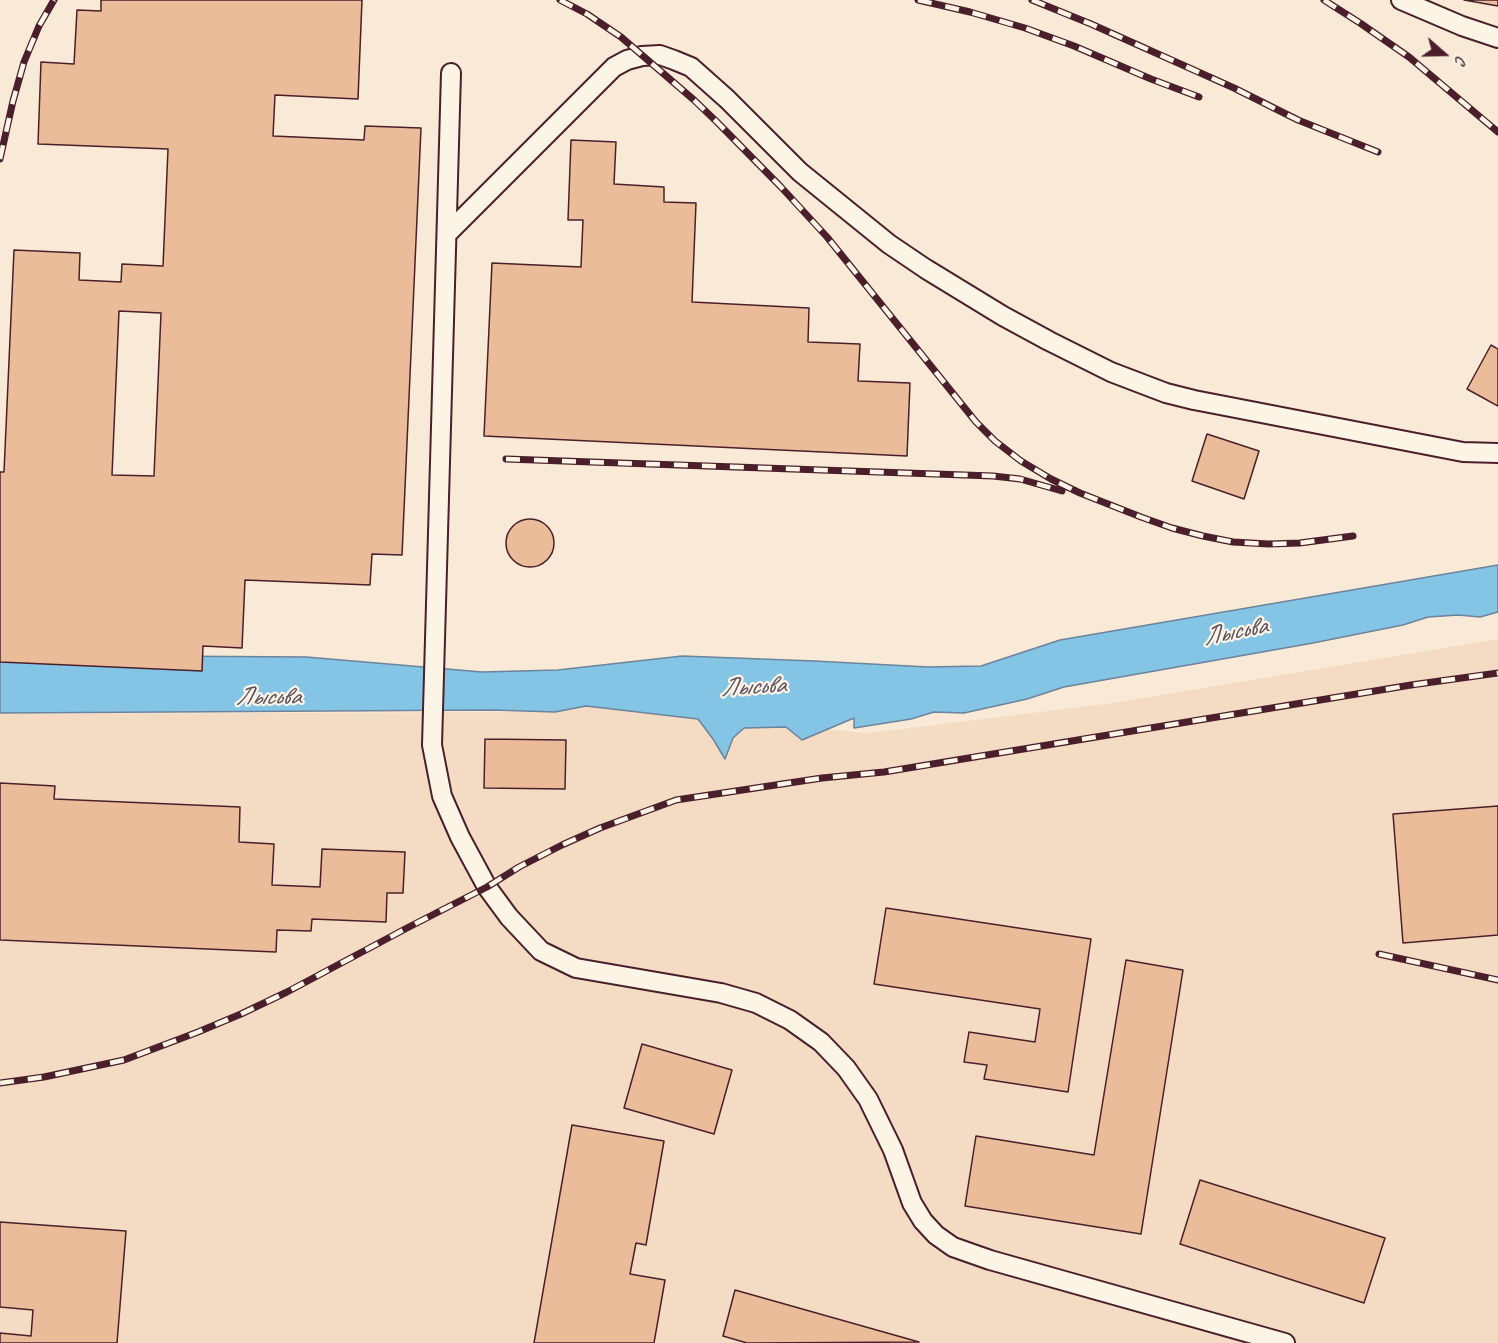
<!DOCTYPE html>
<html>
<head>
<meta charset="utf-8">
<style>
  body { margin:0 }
  #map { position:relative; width:1498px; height:1343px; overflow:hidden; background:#f8ead6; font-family:Caveat,sans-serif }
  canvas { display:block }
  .north { position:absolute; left:1414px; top:24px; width:60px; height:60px; -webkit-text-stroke:4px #fcf5e5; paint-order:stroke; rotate:110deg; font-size:16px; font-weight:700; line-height:24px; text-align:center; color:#4a1f2b }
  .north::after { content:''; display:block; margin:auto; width:21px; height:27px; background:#4a1f2b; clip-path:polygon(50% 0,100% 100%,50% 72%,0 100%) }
</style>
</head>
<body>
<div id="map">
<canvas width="1498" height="1343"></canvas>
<div class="north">С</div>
</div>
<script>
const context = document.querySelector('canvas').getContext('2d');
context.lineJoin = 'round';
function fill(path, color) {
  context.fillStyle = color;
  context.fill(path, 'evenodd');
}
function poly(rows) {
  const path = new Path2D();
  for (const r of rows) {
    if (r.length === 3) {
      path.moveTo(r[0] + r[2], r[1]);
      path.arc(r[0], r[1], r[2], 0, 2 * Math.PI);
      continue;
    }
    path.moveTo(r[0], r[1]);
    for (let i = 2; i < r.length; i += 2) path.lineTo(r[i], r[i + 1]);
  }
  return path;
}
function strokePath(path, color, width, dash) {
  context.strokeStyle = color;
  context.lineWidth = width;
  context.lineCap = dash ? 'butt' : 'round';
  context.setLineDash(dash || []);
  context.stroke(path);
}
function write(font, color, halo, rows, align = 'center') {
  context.font = font + ' Caveat,sans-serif';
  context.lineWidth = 4.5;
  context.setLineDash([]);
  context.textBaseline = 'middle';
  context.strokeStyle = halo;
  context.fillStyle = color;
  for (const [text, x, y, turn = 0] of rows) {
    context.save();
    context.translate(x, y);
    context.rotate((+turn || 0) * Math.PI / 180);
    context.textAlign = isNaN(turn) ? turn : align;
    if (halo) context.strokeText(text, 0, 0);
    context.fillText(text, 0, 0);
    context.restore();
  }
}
const built = poly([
  [1498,639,1498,1343,0,1343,0,714,555,712,586,706,698,719,869,733,1113,703]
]);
const water = poly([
  [1498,565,1498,612,1480,617,1458,615,1428,617,1403,625,1313,643,1064,687,1027,699,964,713,934,712,911,719,854,728,854,718,802,740,786,727,744,728,733,738,725,759,713,739,698,719,586,706,555,712,492,710,0,713,0,655,306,657,482,672,558,670,682,656,814,661,928,667,981,666,1060,640,1498,565]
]);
const building = poly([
  [101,0,362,0,358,99,275,95,273,136,364,140,365,126,421,128,402,555,372,554,370,585,245,580,242,648,203,646,202,671,0,662,0,472,4,472,14,250,80,253,79,280,121,282,122,264,163,266,168,149,38,144,41,62,74,64,77,10,101,11,101,0],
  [119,311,161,313,154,476,112,475,119,311],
  [1464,0,1498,0,1498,6,1464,0],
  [571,140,616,142,614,184,664,187,664,202,696,203,692,302,809,308,808,342,860,344,858,381,910,383,907,456,484,436,492,263,581,267,583,220,568,220,571,140],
  [1491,345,1498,349,1498,406,1467,389,1491,345],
  [1207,434,1259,451,1244,499,1192,481,1207,434],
  [530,543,24],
  [485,739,566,740,565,789,484,788,485,739],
  [0,783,55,786,54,799,240,807,239,842,274,844,272,885,320,887,322,849,405,852,403,893,387,893,386,922,312,919,311,931,277,930,276,952,0,940,0,783],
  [1498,806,1498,935,1403,943,1393,814,1498,806],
  [886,908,1091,939,1068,1092,984,1079,987,1065,964,1062,969,1032,1035,1042,1040,1009,874,984,886,908],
  [1126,960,1183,970,1141,1234,965,1206,976,1136,1094,1155,1126,960],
  [642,1044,732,1070,714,1134,624,1108,642,1044],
  [572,1125,664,1141,646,1245,636,1243,630,1274,665,1280,654,1343,534,1343,572,1125],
  [1200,1180,1385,1238,1364,1303,1180,1244,1200,1180],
  [0,1222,126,1231,117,1343,0,1343,0,1333,31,1336,33,1310,0,1307,0,1222],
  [735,1290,919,1342,747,1343,723,1336,735,1290]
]);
const service = poly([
  [1401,0,1462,26,1498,38],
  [451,73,432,745,442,796,460,837,487,887,509,917,541,951,576,968,721,993,756,1003,790,1020,821,1042,846,1068,868,1099,893,1150,912,1203,923,1221,936,1235,953,1247,990,1260,1285,1343],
  [447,234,614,67,627,60,642,56,660,55,674,60,691,67,727,99,800,172,889,244,926,269,1003,316,1049,341,1111,372,1166,393,1194,400,1463,452,1498,453]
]);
const rail = poly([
  [560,0,587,14,621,37,694,100,717,122,781,187,827,237,976,422,995,441,1021,461,1051,479,1080,493,1141,517,1172,528,1203,536,1233,542,1269,544,1300,543,1353,536],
  [918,0,970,12,1025,28,1074,46,1151,79,1199,97],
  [1032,0,1091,24,1234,88,1298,120,1378,152],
  [1324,0,1360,23,1409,57,1498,132],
  [0,159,13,101,24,62,39,26,54,0],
  [506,459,993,476,1020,479,1062,491],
  [1379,954,1498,980],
  [0,1083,44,1077,124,1060,198,1032,241,1014,287,992,407,928,487,887,519,867,562,845,600,828,676,800,822,778,884,772,1411,685,1498,673]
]);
const waterNames = [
  ["Лысьва",1235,632,-11],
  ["Лысьва",753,687,-3],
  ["Лысьва",268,697]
];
fill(built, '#f4dcc4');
fill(water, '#84c5e5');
strokePath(water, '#6d839b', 1.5);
fill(building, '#eabc9a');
strokePath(building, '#4a1f2b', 1.5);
strokePath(service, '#4a1f2b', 22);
strokePath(service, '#fcf5e5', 18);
strokePath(rail, '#4a1f2b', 7);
strokePath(rail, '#fcf5e5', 4.5, [14]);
write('italic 26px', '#5b5163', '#fcf5e5', waterNames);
</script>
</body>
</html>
